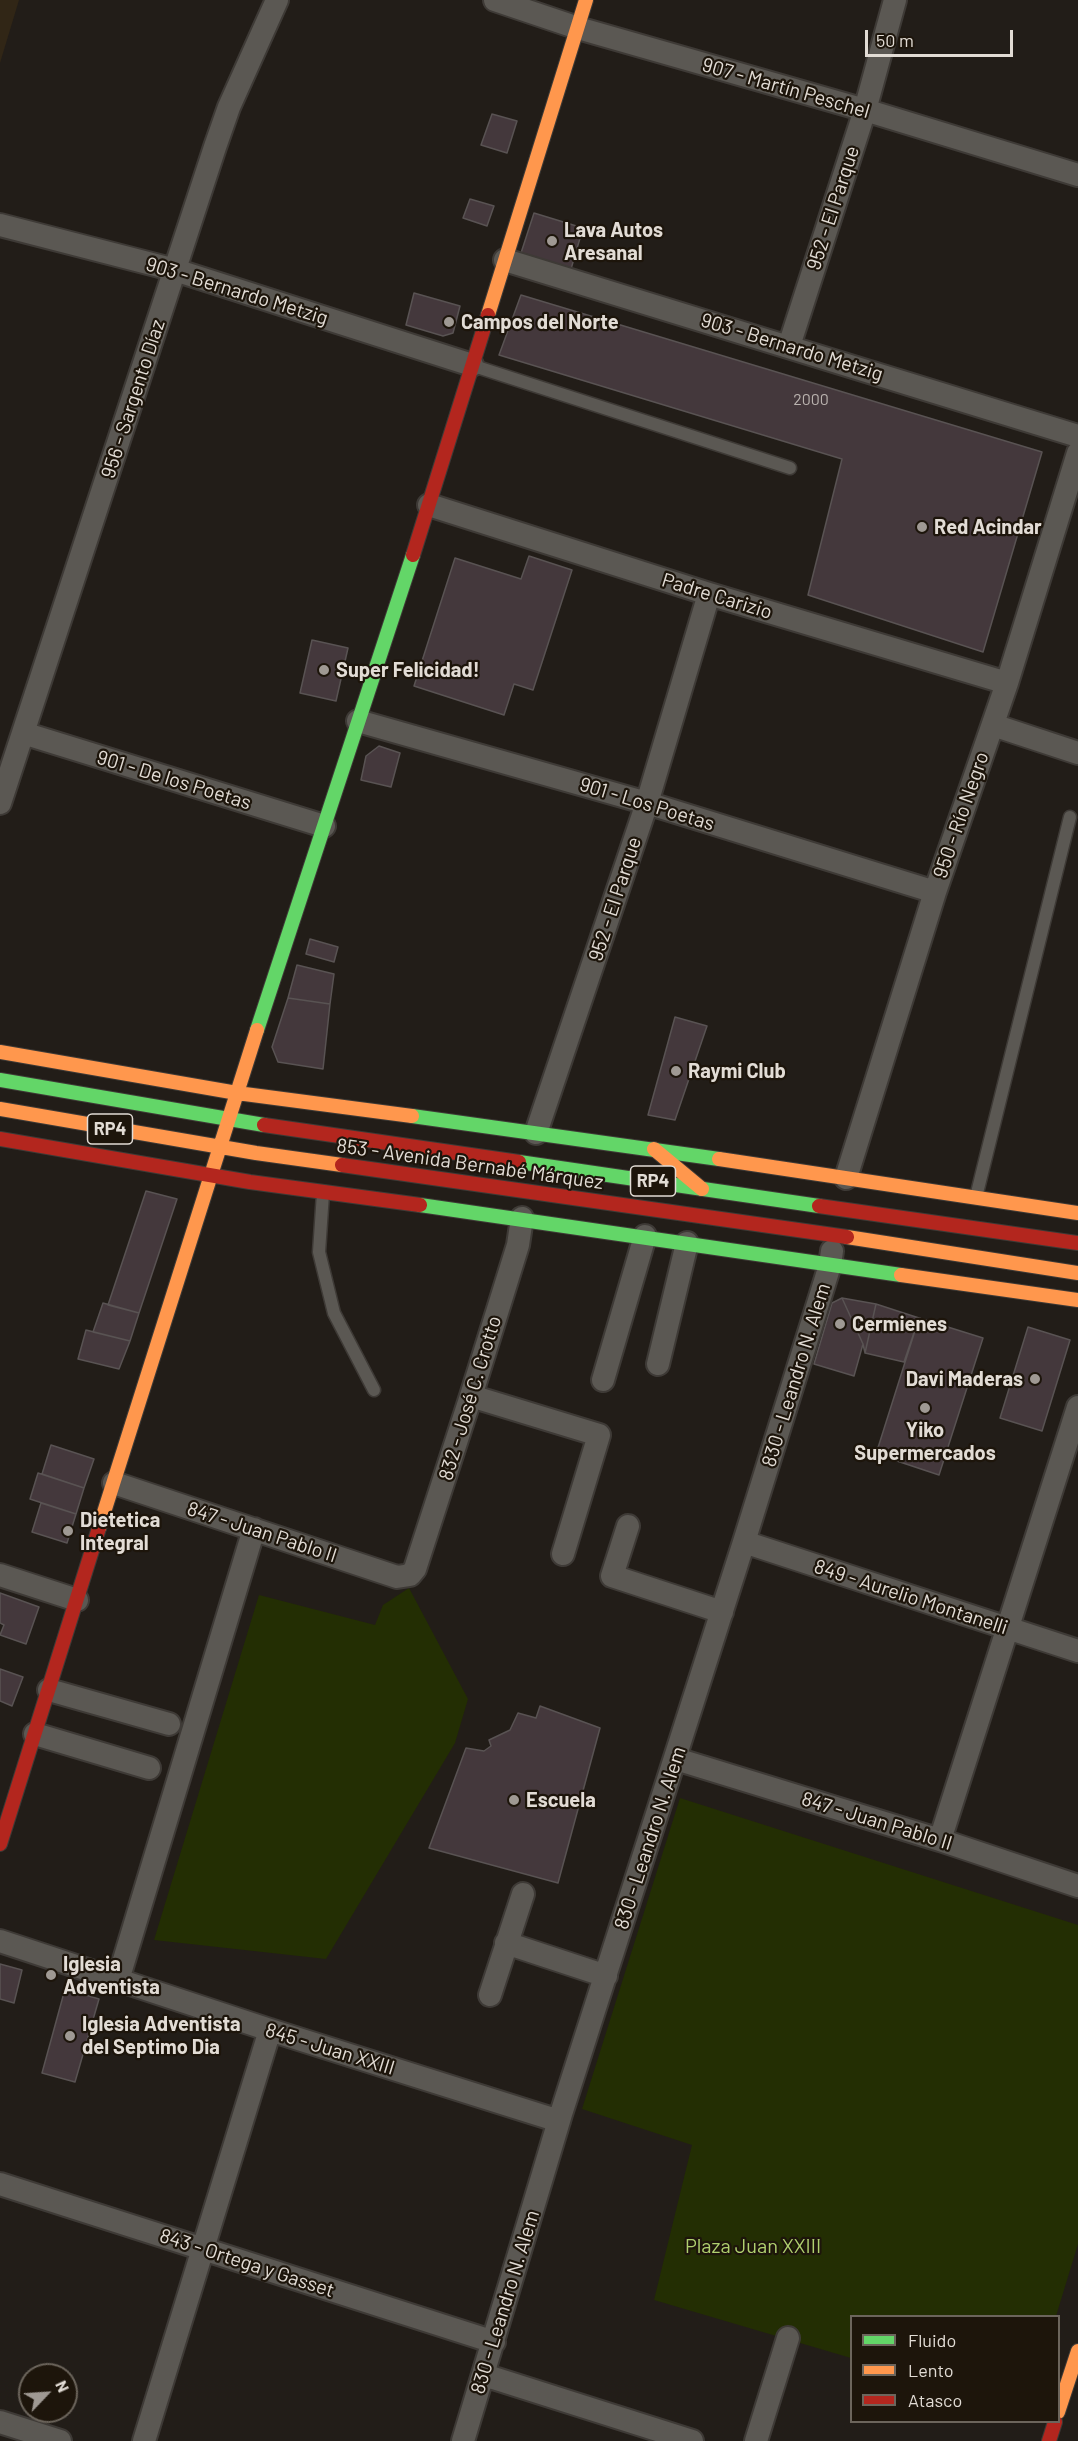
<!DOCTYPE html>
<html>
<head>
<meta charset="utf-8">
<style>
  body { margin:0 }
  #map { position:relative; width:1078px; height:2441px; overflow:hidden; background:#221d18; font-family:Barlow,sans-serif }
  canvas { display:block }
  .legend { position:absolute; left:850px; top:2315px; width:210px; height:108px; box-sizing:border-box; background:#1d150b; border:2px solid #6c655c; margin:0; padding:8px 10px; list-style:none; font-size:18px; color:#e2dcd5 }
  .legend li { display:flex; align-items:center; gap:12px; height:30px }
  .legend b { width:30px; border:2px solid #6c655c }
  .north { position:absolute; left:18px; top:2363px; width:60px; height:60px; box-sizing:border-box; background:#1d150b; border:2px solid #6c655c; border-radius:50%; rotate:65deg; font-size:16px; font-weight:700; line-height:24px; text-align:center; color:#e2dcd5 }
  .north::after { content:''; display:block; margin:auto; width:21px; height:27px; background:#9f9993; clip-path:polygon(50% 0,100% 100%,50% 72%,0 100%) }
  .scale { position:absolute; left:865px; top:30px; width:148px; height:27px; box-sizing:border-box; border:3px solid #e2dcd5; border-top:0; padding-left:8px; font-size:18px; line-height:21px; white-space:nowrap; color:#e2dcd5; -webkit-text-stroke:4px #1d150b; paint-order:stroke }
</style>
</head>
<body>
<div id="map">
<canvas width="1078" height="2441"></canvas>
<ul class="legend">
<li><b style="height:8px;background:#63d668"></b>Fluido</li>
<li><b style="height:8px;background:#ff974d"></b>Lento</li>
<li><b style="height:8px;background:#b3261e"></b>Atasco</li>
</ul>
<div class="north">N</div>
<div class="scale">50 m</div>
</div>
<script>
const context = document.querySelector('canvas').getContext('2d');
context.lineJoin = 'round';
function fill(path, color) {
  context.fillStyle = color;
  context.fill(path, 'evenodd');
}
function poly(rows) {
  const path = new Path2D();
  for (const r of rows) {
    path.moveTo(r[0], r[1]);
    for (let i = 2; i < r.length; i += 2) path.lineTo(r[i], r[i + 1]);
  }
  return path;
}
function strokePath(path, color, width, dash) {
  context.strokeStyle = color;
  context.lineWidth = width;
  context.lineCap = dash ? 'butt' : 'round';
  context.setLineDash(dash || []);
  context.stroke(path);
}
function write(font, color, halo, rows, align = 'center') {
  context.font = font + ' Barlow,sans-serif';
  context.lineWidth = 4.5;
  context.setLineDash([]);
  context.textBaseline = 'middle';
  context.strokeStyle = halo;
  context.fillStyle = color;
  for (const [text, x, y, turn = 0] of rows) {
    context.save();
    context.translate(x, y);
    context.rotate((+turn || 0) * Math.PI / 180);
    context.textAlign = isNaN(turn) ? turn : align;
    if (halo) context.strokeText(text, 0, 0);
    context.fillText(text, 0, 0);
    context.restore();
  }
}
const built = poly([
  [0,0,19,0,0,63]
]);
const green = poly([
  [409,1588,468,1699,455,1743,326,1959,154,1940,259,1595,375,1625,383,1605],
  [680,1798,1078,1925,1078,2244,1056,2316,852,2316,851,2358,654,2300,692,2145,582,2109]
]);
const building = poly([
  [492,114,517,121,507,153,481,145,492,114],
  [470,199,494,206,487,226,463,218,470,199],
  [534,213,583,228,571,269,521,253,534,213],
  [414,293,460,306,453,333,443,336,406,325,414,293],
  [521,295,1042,452,983,652,808,595,842,459,499,355,521,295],
  [529,556,572,570,533,690,514,684,504,715,414,686,455,558,521,579,529,556],
  [312,640,348,648,336,701,300,693,312,640],
  [379,746,400,753,391,787,361,780,366,756,379,746],
  [310,939,338,947,334,962,306,954,310,939],
  [297,965,334,974,330,1004,288,998,297,965],
  [288,998,330,1004,323,1069,278,1062,272,1047,288,998],
  [675,1017,707,1026,675,1120,648,1115,675,1017],
  [146,1191,177,1199,139,1313,108,1305,146,1191],
  [842,1298,876,1304,865,1353,863,1344,842,1298],
  [842,1298,863,1344,854,1376,814,1364,832,1303,842,1298],
  [103,1303,139,1313,130,1341,93,1332,103,1303],
  [876,1304,919,1318,904,1362,865,1353,876,1304],
  [919,1318,983,1338,939,1475,876,1454,919,1318],
  [1028,1327,1070,1340,1042,1431,1000,1418,1028,1327],
  [86,1330,130,1341,119,1369,78,1359,86,1330],
  [51,1445,94,1459,84,1488,42,1474,51,1445],
  [38,1473,84,1488,76,1514,30,1499,38,1473],
  [41,1503,76,1514,67,1543,32,1532,41,1503],
  [0,1593,39,1607,26,1644,0,1635,4,1625,0,1623,0,1593],
  [0,1669,23,1677,12,1706,0,1701,0,1669],
  [540,1706,600,1728,558,1883,429,1848,466,1748,484,1751,491,1746,489,1740,510,1730,518,1713,536,1718,540,1706],
  [0,1964,22,1970,14,2003,0,1999,0,1964],
  [65,1989,99,1999,75,2082,42,2073,65,1989]
]);
const lane = poly([
  [474,366,790,468],
  [323,1193,319,1252,334,1313,374,1390],
  [976,1197,1070,817]
]);
const street = poly([
  [495,0,578,28,865,110,1078,175],
  [0,225,175,270,472,365],
  [505,260,1078,436],
  [789,346,865,110,895,0],
  [429,505,709,594,1007,683],
  [358,721,647,803,935,892],
  [993,725,1078,753],
  [23,733,324,826],
  [0,803,215,147,229,107,277,0],
  [536,1133,647,803,709,594],
  [846,1178,935,892,1007,683,1078,453],
  [658,1364,687,1243],
  [603,1380,645,1236],
  [471,1396,599,1435,563,1554],
  [114,1483,397,1577,410,1575,415,1569,471,1396,518,1245,522,1218],
  [628,1526,612,1576,722,1612],
  [744,1542,1078,1651],
  [0,1575,77,1600],
  [49,1690,169,1724],
  [35,1734,149,1768],
  [676,1759,940,1840,1078,1886],
  [940,1840,1078,1407],
  [0,1941,270,2030,559,2121],
  [506,1943,606,1976],
  [118,1980,254,1529],
  [490,1995,523,1894],
  [0,2184,494,2342],
  [484,2375,692,2441],
  [0,2422,60,2441],
  [144,2441,270,2030],
  [463,2441,561,2114,744,1542,830,1265,832,1251],
  [756,2441,788,2338]
]);
const fast = poly([
  [257,1030,413,555],
  [0,1080,264,1125],
  [412,1116,719,1159],
  [519,1162,819,1206],
  [420,1205,901,1275]
]);
const slow = poly([
  [488,315,586,0],
  [0,1052,237,1093,412,1116],
  [0,1109,256,1153,342,1165],
  [654,1149,702,1189],
  [719,1159,1078,1213],
  [847,1237,1078,1273],
  [901,1275,1078,1300],
  [99,1528,257,1030],
  [1058,2412,1078,2351]
]);
const jam = poly([
  [413,555,488,315],
  [264,1125,519,1162],
  [0,1139,250,1182,420,1205],
  [342,1165,847,1237],
  [819,1206,1078,1243],
  [0,1844,99,1528],
  [1049,2441,1055,2422]
]);
const markers = [
  [552,241,6,"#9f9993"],
  [449,322,6,"#9f9993"],
  [922,527,6,"#9f9993"],
  [324,670,6,"#9f9993"],
  [676,1071,6,"#9f9993"],
  [840,1324,6,"#9f9993"],
  [1035,1379,6,"#9f9993"],
  [925,1408,6,"#9f9993"],
  [68,1531,6,"#9f9993"],
  [514,1800,6,"#9f9993"],
  [51,1975,6,"#9f9993"],
  [70,2036,6,"#9f9993"]
];
const numberNames = [
  ["2000",811,400]
];
const shields = [
  [110,1129,45],
  [653,1181,45]
];
const shieldNames = [
  ["RP4",110,1129],
  ["RP4",653,1181]
];
const streetNames = [
  ["907 - Martín Peschel",786,88,16],
  ["952 - El Parque",833,208,-72],
  ["903 - Bernardo Metzig",237,291,17],
  ["903 - Bernardo Metzig",792,347,17],
  ["956 - Sargento Díaz",133,399,-72],
  ["Padre Carizio",717,596,17],
  ["901 - De los Poetas",174,780,17],
  ["901 - Los Poetas",647,804,17],
  ["950 - Río Negro",961,815,-71],
  ["952 - El Parque",615,899,-72],
  ["853 - Avenida Bernabé Márquez",470,1164,8],
  ["830 - Leandro N. Alem",796,1375,-73],
  ["832 - José C. Crotto",470,1398,-73],
  ["847 - Juan Pablo II",262,1532,18],
  ["849 - Aurelio Montanelli",911,1597,18],
  ["847 - Juan Pablo II",877,1821,17],
  ["830 - Leandro N. Alem",650,1838,-72],
  ["845 - Juan XXIII",330,2049,17],
  ["843 - Ortega y Gasset",247,2263,18],
  ["830 - Leandro N. Alem",505,2302,-73]
];
const poiNames = [
  ["Lava Autos",564,230],
  ["Aresanal",564,253],
  ["Campos del Norte",461,322],
  ["Red Acindar",934,527],
  ["Super Felicidad!",336,670],
  ["Raymi Club",688,1071],
  ["Cermienes",852,1324],
  ["Davi Maderas",1023,1379,"right"],
  ["Yiko",925,1430,"center"],
  ["Supermercados",925,1453,"center"],
  ["Dietetica",80,1520],
  ["Integral",80,1543],
  ["Escuela",526,1800],
  ["Iglesia",63,1964],
  ["Adventista",63,1987],
  ["Iglesia Adventista",82,2024],
  ["del Septimo Dia",82,2047]
];
const parkNames = [
  ["Plaza Juan XXIII",753,2246]
];
fill(built, '#312616');
fill(green, '#232e03');
fill(building, '#44383c');
strokePath(building, '#595353', 1.5);
strokePath(lane, '#3e3a36', 15);
strokePath(street, '#3e3a36', 26);
strokePath(fast, '#3e3a36', 16);
strokePath(slow, '#3e3a36', 16);
strokePath(jam, '#3e3a36', 16);
strokePath(lane, '#5b5853', 12);
strokePath(street, '#5b5853', 22);
strokePath(fast, '#63d668', 14);
strokePath(slow, '#ff974d', 14);
strokePath(jam, '#b3261e', 14);
for (const [x, y, r, color] of markers) {
  const dot = new Path2D();
  dot.arc(x, y, r, 0, 2 * Math.PI);
  context.fillStyle = color;
  context.fill(dot);
  strokePath(dot, '#1d150b', 2);
}
write('16px', '#bab3af', null, numberNames);
for (const [x, y, w] of shields) {
  const box = new Path2D();
  box.roundRect(x - w / 2, y - 15, w, 30, 4.5);
  context.fillStyle = '#1d150b';
  context.fill(box);
  strokePath(box, '#e2dcd5', 1.5);
}
write('bold 18px', '#e2dcd5', null, shieldNames);
write('20px', '#e2dcd5', '#1d150b', streetNames);
write('bold 20px', '#e2dcd5', '#1d150b', poiNames, 'left');
write('20px', '#b0d06f', '#1d150b', parkNames);
</script>
</body>
</html>
